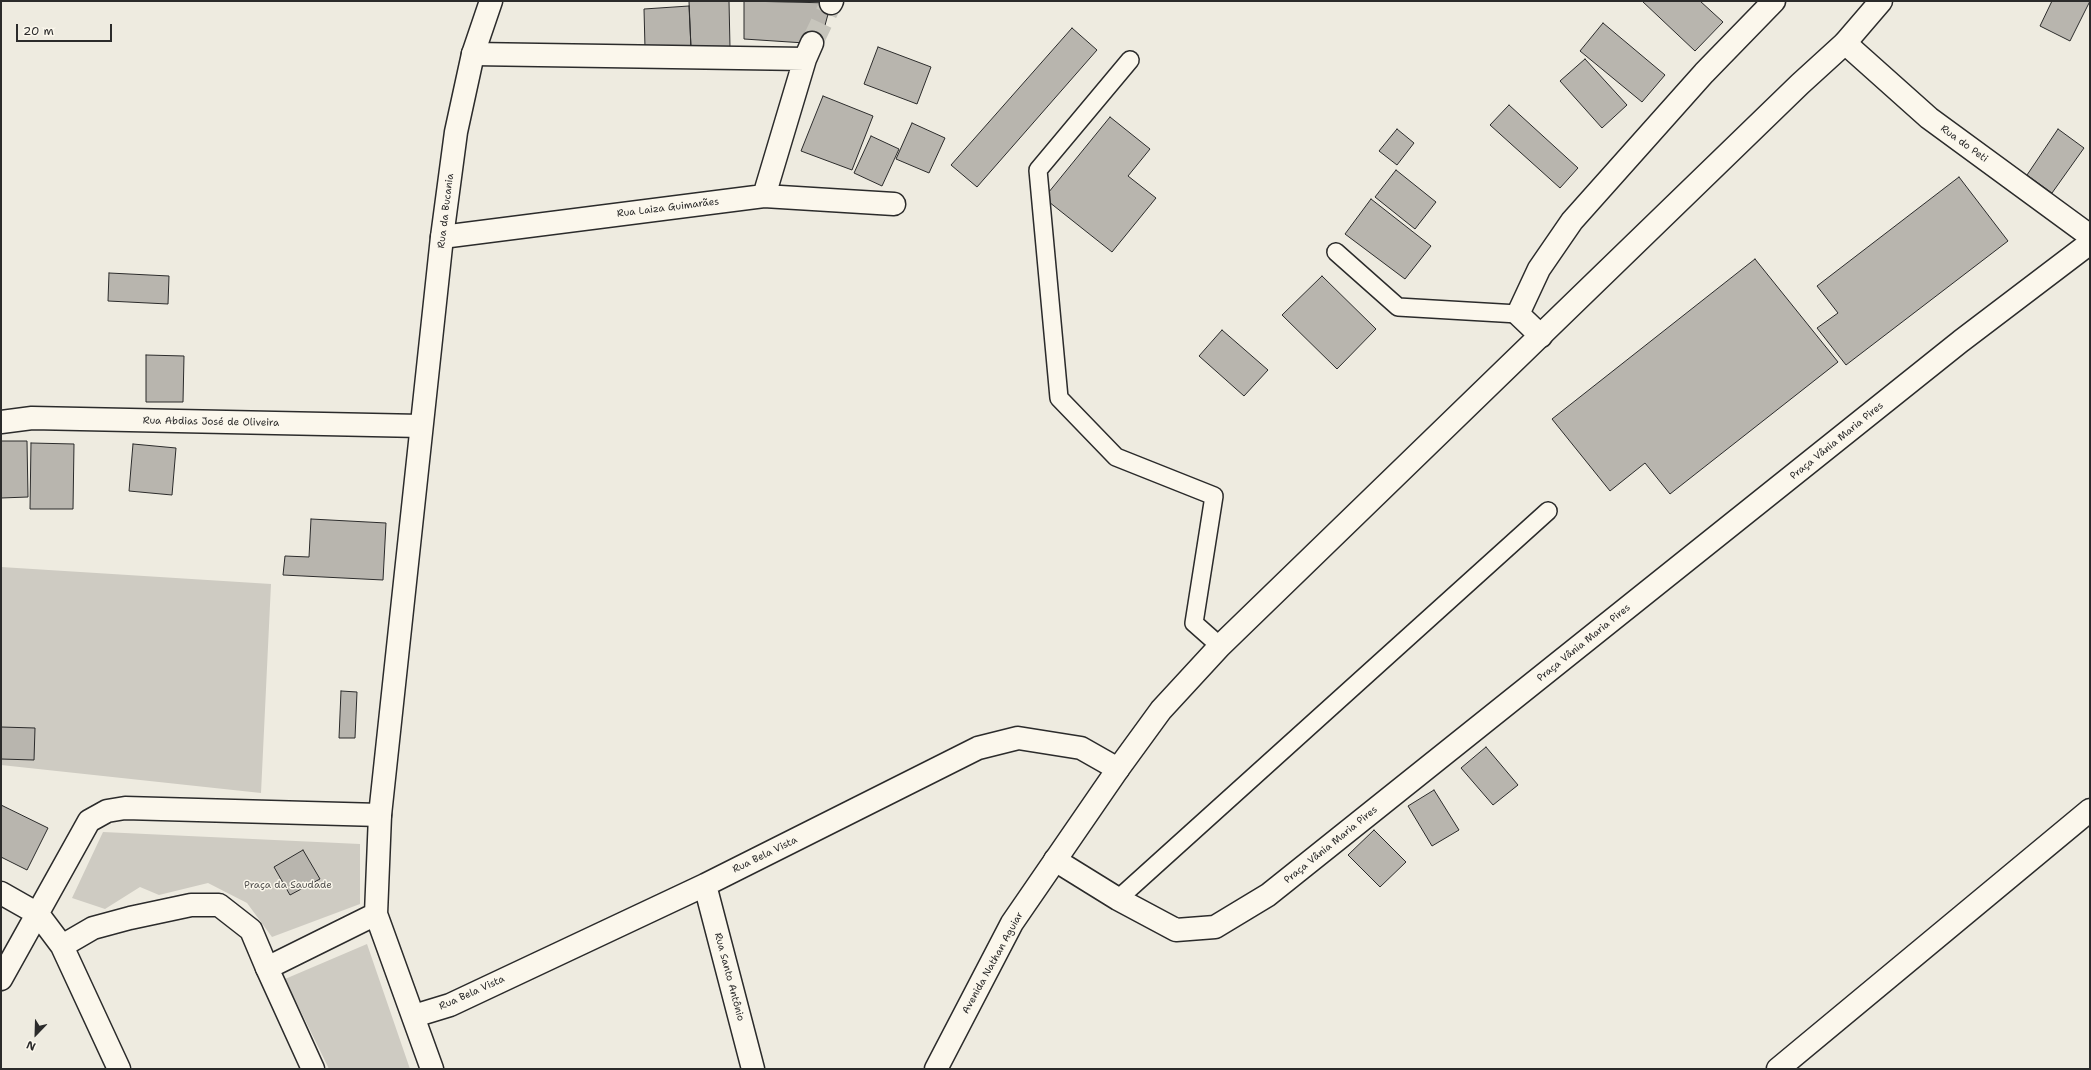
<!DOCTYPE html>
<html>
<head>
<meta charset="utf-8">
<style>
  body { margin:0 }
  #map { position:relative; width:2091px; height:1070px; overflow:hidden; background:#eeebe0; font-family:"Shantell Sans",sans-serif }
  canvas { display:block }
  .frame { position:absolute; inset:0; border:2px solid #2b2b2b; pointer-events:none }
  .north { position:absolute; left:16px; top:1014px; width:40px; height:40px; -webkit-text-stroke:3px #fbf7ec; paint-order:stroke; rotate:203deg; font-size:11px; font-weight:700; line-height:16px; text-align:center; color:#2b2b2b }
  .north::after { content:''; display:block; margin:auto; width:14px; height:18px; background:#2b2b2b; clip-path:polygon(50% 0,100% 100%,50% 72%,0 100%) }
  .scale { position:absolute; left:16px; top:24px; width:96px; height:18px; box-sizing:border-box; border:2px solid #2b2b2b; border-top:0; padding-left:5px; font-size:12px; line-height:14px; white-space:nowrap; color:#2b2b2b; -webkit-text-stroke:3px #fbf7ec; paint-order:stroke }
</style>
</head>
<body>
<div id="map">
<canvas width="2091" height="1070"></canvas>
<div class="frame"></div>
<div class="north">N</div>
<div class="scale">20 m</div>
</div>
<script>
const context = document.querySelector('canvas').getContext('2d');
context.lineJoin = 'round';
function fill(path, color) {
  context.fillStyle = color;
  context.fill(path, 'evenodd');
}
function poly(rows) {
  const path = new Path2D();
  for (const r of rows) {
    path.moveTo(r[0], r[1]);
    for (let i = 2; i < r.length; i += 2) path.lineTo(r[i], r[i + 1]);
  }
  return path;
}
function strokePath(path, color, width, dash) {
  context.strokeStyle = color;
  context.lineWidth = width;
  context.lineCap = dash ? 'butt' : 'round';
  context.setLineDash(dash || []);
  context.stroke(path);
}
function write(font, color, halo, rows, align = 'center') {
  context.font = font + ' "Shantell Sans",sans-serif';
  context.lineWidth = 3;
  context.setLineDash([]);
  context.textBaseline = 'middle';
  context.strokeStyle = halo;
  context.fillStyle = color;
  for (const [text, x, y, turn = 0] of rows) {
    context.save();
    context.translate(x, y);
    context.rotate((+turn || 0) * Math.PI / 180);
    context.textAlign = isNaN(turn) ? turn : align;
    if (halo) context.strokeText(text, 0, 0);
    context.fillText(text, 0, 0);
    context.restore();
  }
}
const green = poly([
  [1,567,271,584,261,793,1,765],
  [103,832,360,844,360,904,272,937,247,903,208,883,159,895,140,887,105,909,72,898],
  [367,944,410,1069,329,1069,285,979]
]);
const building = poly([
  [689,1,729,1,730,48,691,48,689,1],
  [744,1,831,3,820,44,744,39,744,1],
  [1642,1,1700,1,1723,22,1695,51,1642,1],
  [2052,1,2090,1,2070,41,2040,26,2052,1],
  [689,6,691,48,645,48,644,9,689,6],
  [1603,23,1665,75,1642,102,1580,51,1603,23],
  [1072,28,1097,50,977,187,951,165,1072,28],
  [878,47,931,67,917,104,864,84,878,47],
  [1585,59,1627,105,1602,128,1560,81,1585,59],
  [823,96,873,116,852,170,801,151,823,96],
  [1509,105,1578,168,1560,188,1490,125,1509,105],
  [1110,117,1150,149,1128,176,1156,198,1112,252,1044,198,1110,117],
  [912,123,945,138,929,173,896,159,912,123],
  [1397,129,1414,143,1397,165,1379,151,1397,129],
  [2058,129,2084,148,2052,193,2027,175,2058,129],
  [871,136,899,149,882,186,854,173,871,136],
  [1396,170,1436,202,1415,229,1375,197,1396,170],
  [1959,177,2008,241,1846,365,1817,328,1838,313,1817,286,1959,177],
  [1371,199,1431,246,1405,279,1345,234,1371,199],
  [1755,259,1838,362,1670,494,1645,463,1610,491,1552,419,1755,259],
  [109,273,169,276,168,304,108,301,109,273],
  [1322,276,1376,329,1337,369,1282,315,1322,276],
  [1222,330,1268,370,1244,396,1199,356,1222,330],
  [146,355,184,356,183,402,146,402,146,355],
  [1,441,27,441,28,497,1,498,1,441],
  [31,443,74,444,73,509,30,509,31,443],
  [133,444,176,448,172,495,129,491,133,444],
  [311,519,386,523,383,580,283,575,285,556,309,557,311,519],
  [341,691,357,692,355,738,339,738,341,691],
  [1,727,35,728,34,760,1,759,1,727],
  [1486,747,1518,785,1493,805,1461,768,1486,747],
  [1434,790,1459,830,1432,846,1408,806,1434,790],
  [1,805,48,828,27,870,1,857,1,805],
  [1374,830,1406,862,1380,887,1348,855,1374,830],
  [303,850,320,879,290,895,274,867,303,850]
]);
const minorTunnel = poly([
  [812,43,831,3]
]);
const service = poly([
  [1130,60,1038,170,1059,398,1116,457,1214,496,1194,623,1220,646],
  [1336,252,1398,307,1518,314],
  [1118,899,1548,511]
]);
const minor = poly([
  [831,3,832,1],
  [1845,43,1929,118,2090,236],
  [473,54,805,59],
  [764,196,805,59,812,43],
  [442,237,764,196,894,204],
  [1541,336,1518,314,1539,269,1572,221,1704,73,1774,1],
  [1,422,32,418,421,426],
  [1055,860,1118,899,1176,930,1215,927,1268,895,1961,341,2090,243],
  [705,885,753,1069],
  [1,893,38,914,62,946,119,1069],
  [62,946,93,928,130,918,191,905,219,905,251,930,267,968],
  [1,979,89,821,107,811,125,808,380,815],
  [414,1016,450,1005,705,885,978,748,1018,738,1081,748,1118,769],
  [1778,1069,2090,810]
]);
const secondary = poly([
  [313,1069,267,968,376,914],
  [432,1069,376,914,380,815,442,237,456,132,473,54,491,1],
  [936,1069,1012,923,1118,769,1161,710,1220,646,1800,84,1845,43,1881,1]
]);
const streetNames = [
  ["Rua do Peti",1964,144,36],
  ["Rua Laiza Guimarães",668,208,-7],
  ["Rua da Bucania",446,211,-83],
  ["Rua Abdias José de Oliveira",211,422,1],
  ["Praça Vânia Maria Pires",1837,441,-39],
  ["Praça Vânia Maria Pires",1584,643,-39],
  ["Praça Vânia Maria Pires",1331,845,-39],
  ["Rua Bela Vista",765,855,-26],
  ["Avenida Nathan Aguiar",993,963,-61],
  ["Rua Santo Antônio",729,977,75],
  ["Rua Bela Vista",472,993,-24]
];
const parkNames = [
  ["Praça da Saudade",288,885]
];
fill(green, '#cecbc2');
fill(building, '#b8b5ae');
strokePath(building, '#2b2b2b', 1);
strokePath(minorTunnel, '#c7c5bc', 22, [22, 11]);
strokePath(service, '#2b2b2b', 20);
strokePath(minor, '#2b2b2b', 25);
strokePath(secondary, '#2b2b2b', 25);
strokePath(service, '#fbf7ec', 17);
strokePath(minor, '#fbf7ec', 22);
strokePath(secondary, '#fbf7ec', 22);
write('10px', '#2b2b2b', '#fbf7ec', streetNames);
write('10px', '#545351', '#fbf7ec', parkNames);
</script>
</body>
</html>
